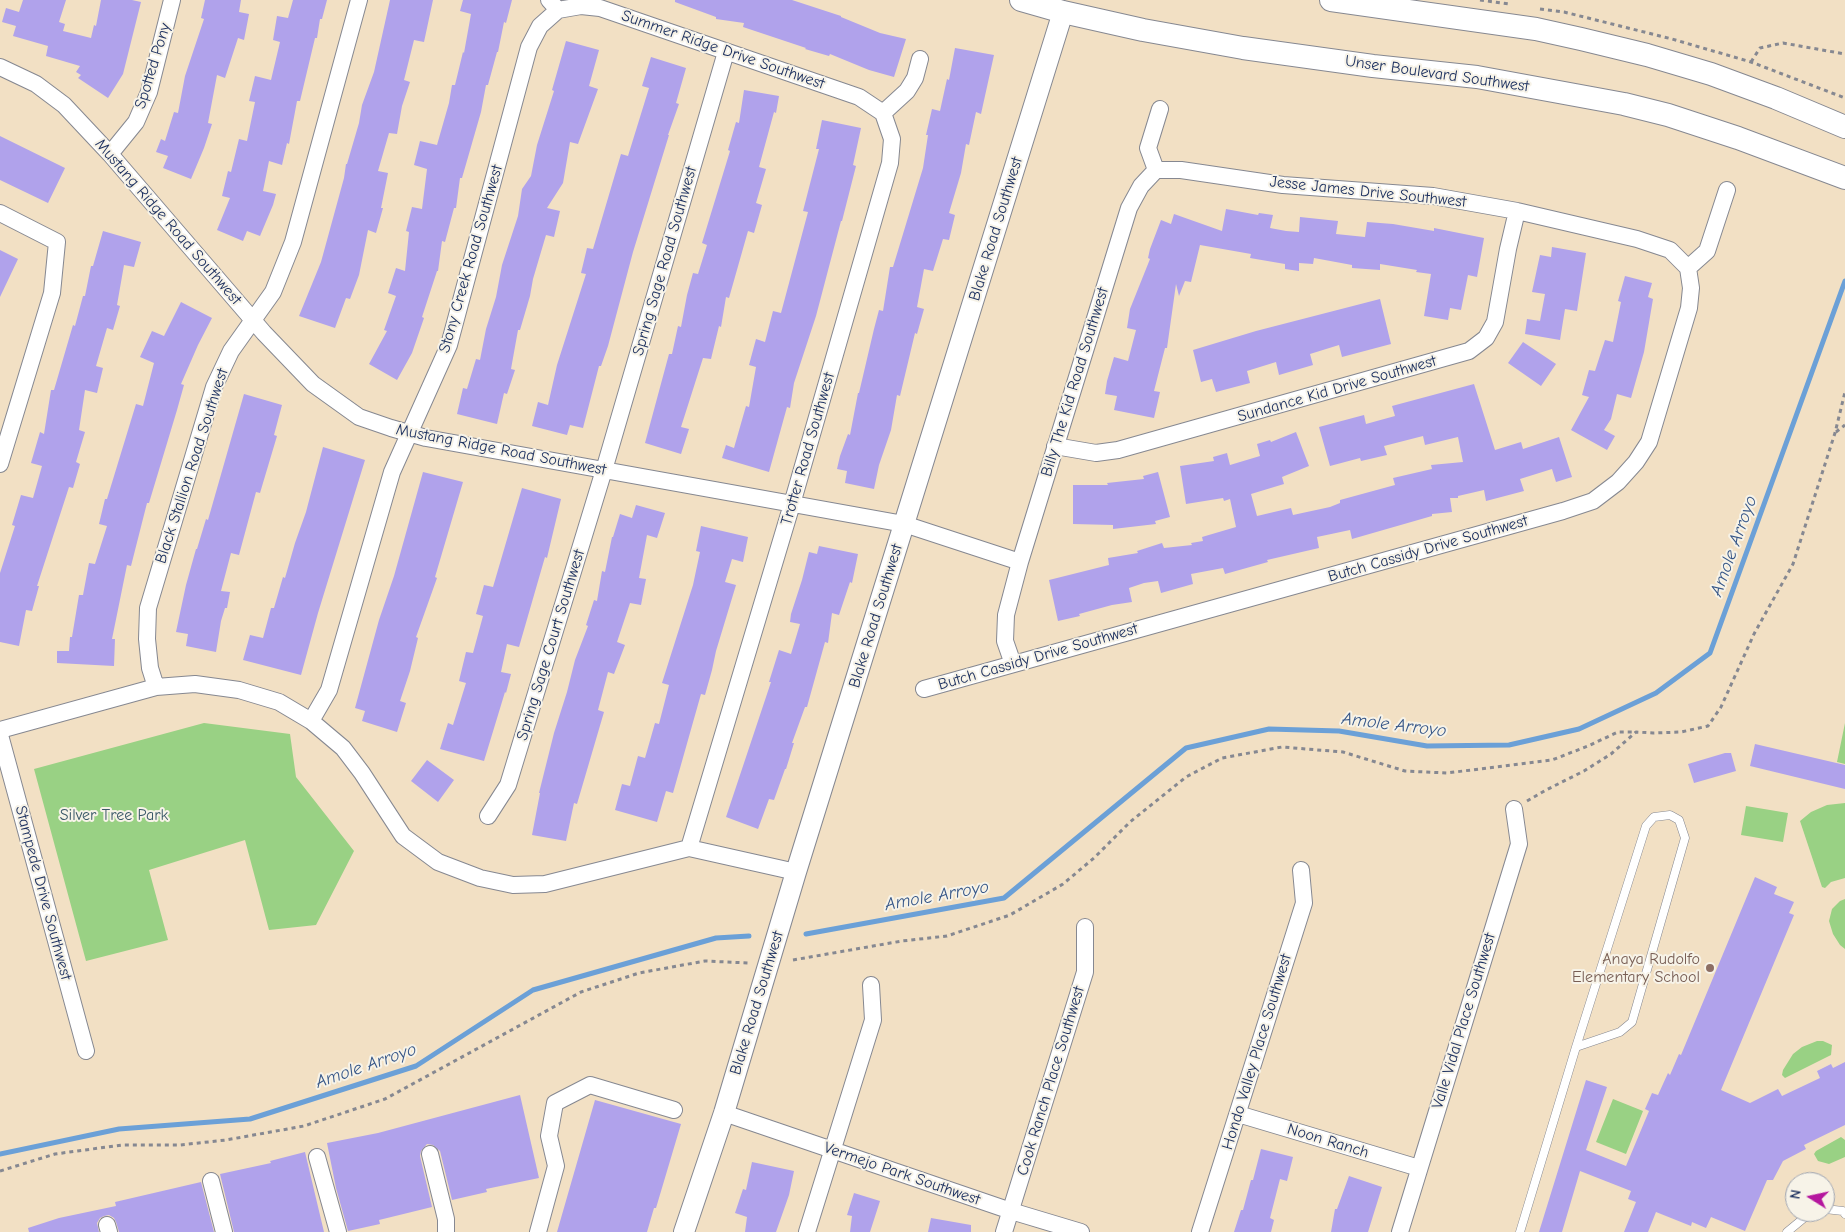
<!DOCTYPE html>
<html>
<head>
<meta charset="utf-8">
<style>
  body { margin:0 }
  #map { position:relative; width:1845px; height:1232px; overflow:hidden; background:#f2e0c4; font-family:"Comic Neue",sans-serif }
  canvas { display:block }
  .north { position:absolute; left:1785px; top:1172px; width:50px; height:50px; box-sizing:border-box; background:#f7f3e8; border:1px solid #9fa5b1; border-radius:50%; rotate:280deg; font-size:14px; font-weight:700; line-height:20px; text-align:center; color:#1b2f5e }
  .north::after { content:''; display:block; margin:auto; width:18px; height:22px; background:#b5179e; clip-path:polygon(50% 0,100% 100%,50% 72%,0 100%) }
</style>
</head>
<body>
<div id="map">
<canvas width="1845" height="1232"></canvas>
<div class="north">N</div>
</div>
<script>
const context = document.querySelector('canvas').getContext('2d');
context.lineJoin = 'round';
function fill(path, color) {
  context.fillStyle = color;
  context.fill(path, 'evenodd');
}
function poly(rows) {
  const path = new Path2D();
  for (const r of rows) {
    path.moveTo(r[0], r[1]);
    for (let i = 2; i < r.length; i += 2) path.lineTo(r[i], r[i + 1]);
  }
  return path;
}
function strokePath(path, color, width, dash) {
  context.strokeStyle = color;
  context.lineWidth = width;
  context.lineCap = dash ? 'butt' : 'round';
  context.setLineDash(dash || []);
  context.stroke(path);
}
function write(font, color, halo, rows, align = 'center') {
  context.font = font + ' "Comic Neue",sans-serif';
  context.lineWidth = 4;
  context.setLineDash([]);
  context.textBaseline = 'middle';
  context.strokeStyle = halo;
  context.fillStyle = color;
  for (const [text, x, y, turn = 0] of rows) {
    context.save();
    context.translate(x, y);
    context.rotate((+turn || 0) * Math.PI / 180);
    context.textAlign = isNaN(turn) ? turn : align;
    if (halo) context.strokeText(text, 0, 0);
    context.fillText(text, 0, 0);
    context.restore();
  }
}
const green = poly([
  [204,723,290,734,296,777,354,851,316,925,269,930,245,840,149,870,168,940,86,961,34,769],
  [1845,723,1845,764,1837,762],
  [1845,803,1845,878,1831,882,1825,888,1822,887,1800,821,1811,812,1827,805],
  [1746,806,1788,813,1783,842,1741,835],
  [1845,899,1845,949,1840,945,1833,934,1829,921,1832,909,1840,901],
  [1817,1041,1823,1041,1832,1045,1831,1055,1785,1078,1782,1075,1783,1070,1793,1054,1802,1047],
  [1613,1099,1643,1111,1626,1154,1596,1142],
  [1841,1137,1845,1140,1845,1157,1829,1164,1818,1161,1814,1154,1816,1151]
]);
const stream = poly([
  [806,934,1004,898,1186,748,1269,729,1339,731,1427,746,1509,745,1579,729,1656,693,1710,653,1845,281],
  [0,1154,119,1129,250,1119,416,1066,533,990,716,938,749,936]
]);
const building = poly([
  [23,0,66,0,59,22,65,24,63,31,91,38,94,25,96,26,101,0,132,0,141,2,123,74,108,98,78,78,81,75,76,72,80,66,46,56,48,46,13,36,16,26,2,22,6,8,19,12],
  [205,0,241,0,239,12,249,14,244,40,238,38,225,78,217,75,208,123,212,124,204,148,191,179,163,168,168,156,156,152,161,139,165,141,174,112,178,113,185,76,204,19,201,18],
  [293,0,327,0,322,19,320,19,317,38,315,38,300,101,297,101,289,144,287,143,282,165,269,161,263,191,276,194,273,205,260,236,247,231,243,241,217,230,230,198,222,196,228,171,231,172,239,139,247,141,255,102,249,101,255,76,271,80,280,42,273,40,277,16,288,18],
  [390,0,433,0,424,42,414,40,404,80,410,82,402,106,397,134,389,133,378,171,388,173,381,208,383,208,376,233,368,230,359,275,350,299,346,298,335,328,299,316,321,262,344,178,346,164,347,164,359,123,362,105,374,72],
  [463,0,512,0,506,23,504,22,498,52,497,52,488,85,486,85,481,112,462,178,460,178,456,208,454,208,445,242,442,241,438,271,437,271,422,317,424,318,412,353,397,380,369,364,387,331,384,330,396,296,388,293,396,268,405,271,409,232,406,231,412,207,422,209,427,169,414,165,420,141,437,145,449,103,452,85,455,85,463,52,464,53,471,14,460,11],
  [675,0,792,0,841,16,841,17,880,33,906,39,894,77,869,70,830,54,829,56,805,49,806,48,743,27,744,23,716,19,716,17,675,2],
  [566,41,599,50,589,86,598,89,578,144,570,142,563,183,547,208,560,211,554,237,546,235,533,279,530,296,520,330,518,330,511,369,515,370,507,394,504,393,497,424,457,414,463,388,467,389,476,359,480,360,486,329,496,297,502,265,518,216,522,189,531,176,537,145,554,91,552,90],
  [955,48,994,55,981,114,976,112,969,145,966,144,961,173,949,213,955,215,949,240,943,239,933,271,924,269,917,307,924,309,917,334,915,333,900,396,897,395,891,430,879,465,874,489,845,483,847,471,837,469,840,456,848,434,850,435,858,393,859,393,874,329,879,310,883,311,890,267,893,267,923,168,928,135,926,135,932,109,940,111,947,79,949,80],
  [651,57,686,68,676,103,679,104,668,135,669,135,633,252,608,346,601,366,599,366,583,428,570,425,567,435,532,426,538,402,548,405,557,365,586,274,581,273,587,248,593,249,621,154,628,156,649,88,642,86],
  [744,90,779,96,776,113,774,112,759,167,766,169,756,203,762,205,754,233,748,231,729,298,726,297,721,327,719,326,711,359,703,358,681,427,689,429,681,454,645,443,669,354,672,354,678,326,681,327,687,295,693,273,698,274,707,245,702,243,730,151,728,150,736,122,739,123],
  [822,120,861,128,853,165,856,166,842,221,841,221,816,316,794,383,790,408,787,407,769,472,722,458,726,445,734,448,746,406,749,407,756,367,749,365,756,339,765,342,773,311,781,313,808,212,803,211,819,149,816,149],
  [0,136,65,168,48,203,0,180],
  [1226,209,1258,215,1259,213,1273,215,1270,228,1286,231,1299,232,1300,217,1338,221,1336,234,1365,237,1367,222,1393,224,1434,231,1434,228,1484,238,1477,277,1468,275,1461,310,1450,308,1448,320,1424,316,1431,274,1416,272,1417,270,1380,264,1380,270,1352,268,1352,265,1314,258,1313,264,1299,263,1299,271,1285,269,1285,264,1250,258,1251,254,1200,245,1191,282,1185,281,1179,296,1176,284,1167,348,1165,348,1154,391,1160,392,1154,418,1114,410,1117,396,1105,394,1107,381,1114,357,1128,361,1136,330,1127,328,1130,309,1150,259,1148,258,1150,249,1161,220,1171,224,1174,214,1222,231],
  [103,231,141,242,134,267,124,265,117,305,120,306,113,330,107,328,96,366,103,368,97,393,85,390,79,430,85,432,76,462,80,464,73,488,69,487,37,586,39,586,32,611,26,610,19,646,0,642,0,573,15,526,12,525,21,495,33,498,42,466,31,463,40,432,44,434,51,390,54,390,73,325,75,326,83,296,85,296,91,266,93,266],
  [1552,247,1586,253,1577,311,1565,309,1560,340,1525,334,1527,319,1540,321,1545,294,1532,292,1540,255,1551,257],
  [0,250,18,259,0,297],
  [1625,276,1652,283,1648,297,1653,299,1644,352,1631,398,1617,394,1611,419,1604,430,1615,436,1607,450,1571,430,1589,397,1582,395,1589,370,1595,371,1605,340,1613,342,1621,302,1618,301],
  [1380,299,1391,344,1342,357,1339,345,1310,354,1313,365,1279,375,1276,362,1247,371,1250,383,1216,392,1212,379,1201,382,1193,350,1256,331],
  [181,302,212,318,198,345,181,384,184,385,177,410,149,503,147,503,131,566,127,565,112,639,115,639,114,666,57,663,57,651,69,651,70,637,72,637,79,595,83,595,89,563,95,564,107,526,99,524,105,499,107,499,136,404,143,406,154,363,140,357,152,331,164,336],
  [1523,342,1556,364,1541,386,1508,363],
  [1474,384,1495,450,1521,442,1523,449,1559,437,1572,477,1556,482,1552,469,1520,479,1524,491,1486,501,1484,490,1458,496,1458,498,1450,498,1452,512,1432,514,1432,516,1352,539,1350,530,1317,537,1319,548,1267,560,1268,562,1225,574,1223,568,1191,574,1193,584,1161,593,1158,581,1144,583,1129,588,1132,602,1112,605,1079,614,1080,616,1058,621,1049,580,1109,565,1108,558,1138,553,1137,551,1162,543,1164,548,1192,545,1191,543,1203,541,1202,537,1236,527,1230,499,1224,501,1223,498,1186,504,1180,466,1214,461,1213,457,1227,453,1230,465,1260,456,1257,444,1270,440,1271,442,1296,432,1309,466,1282,477,1284,484,1251,494,1257,516,1291,508,1293,515,1330,507,1340,503,1340,500,1395,485,1393,478,1432,469,1431,465,1463,462,1458,437,1425,445,1423,436,1384,446,1387,455,1361,461,1360,458,1330,466,1319,427,1364,415,1366,424,1395,416,1392,406],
  [244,394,282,405,274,435,277,436,260,493,256,492,239,555,231,553,221,591,230,592,227,608,225,608,221,621,216,652,186,646,188,634,176,632,186,585,196,549,197,549,206,519,208,520],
  [323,447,365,460,318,613,301,675,243,660,250,635,263,638,271,608,274,608,283,577,285,578,295,543,306,512],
  [423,472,463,482,435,577,437,578,416,637,418,638,410,671,400,701,406,703,397,732,362,721,365,711,355,708,379,620,394,576],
  [1158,472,1170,517,1155,521,1156,524,1113,529,1113,525,1073,524,1073,485,1108,485,1107,483,1144,479,1143,476],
  [522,488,561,499,547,558,545,557,519,647,507,644,501,672,511,674,506,693,505,692,484,761,440,749,448,723,453,725,466,683,459,681,466,652,473,653,483,616,476,614,484,585,493,587],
  [636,505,665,513,657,538,647,535,639,578,646,579,641,605,630,603,617,642,625,645,614,674,608,672,598,710,604,712,577,804,574,803,566,841,532,835,540,793,539,793,554,733,567,692,575,660,588,626,586,625,594,600,597,601,602,571,605,572,612,537,613,537,620,514,632,518],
  [701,526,748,537,743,562,732,559,725,582,736,585,716,651,712,670,705,695,701,694,673,793,666,791,657,822,615,810,622,784,630,786,638,756,645,758,655,723,659,724,669,685,662,683,693,585,700,552,696,551],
  [819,546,858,554,852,583,850,582,839,615,832,613,828,643,825,642,807,707,805,707,792,743,794,743,786,769,785,769,774,800,769,799,758,829,726,817,771,682,769,682,779,650,791,654,800,624,790,622,791,614,802,580,809,552,817,554],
  [1755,744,1845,765,1845,789,1750,766],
  [1725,753,1731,753,1736,771,1694,783,1688,764],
  [427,760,454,780,438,802,411,781],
  [1755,877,1777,887,1774,894,1794,902,1789,913,1794,915,1721,1090,1750,1103,1778,1089,1782,1096,1820,1078,1817,1071,1831,1064,1833,1068,1845,1062,1845,1125,1804,1145,1806,1149,1783,1161,1773,1180,1767,1180,1745,1231,1711,1217,1706,1228,1692,1222,1691,1226,1656,1212,1648,1232,1624,1232,1636,1202,1628,1199,1631,1191,1580,1171,1562,1232,1539,1232,1586,1080,1607,1087,1586,1150,1626,1166,1649,1111,1645,1109,1652,1093,1658,1095,1668,1073,1670,1075,1679,1054,1681,1055],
  [520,1095,539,1178,486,1189,487,1192,452,1200,440,1151,433,1145,427,1144,421,1151,420,1156,432,1207,379,1220,380,1224,348,1231,336,1188,327,1143,378,1133],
  [595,1100,681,1124,656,1208,654,1208,647,1232,557,1232],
  [1261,1149,1293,1157,1287,1181,1280,1179,1270,1218,1274,1220,1271,1232,1234,1232,1241,1210,1243,1210,1251,1180,1253,1180],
  [305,1152,324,1232,234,1232,220,1174,271,1163,270,1161],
  [752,1162,794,1171,789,1195,776,1232,745,1232,747,1217,735,1213,743,1189,746,1190],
  [1349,1176,1382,1187,1368,1232,1331,1232,1335,1209,1337,1209],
  [201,1182,214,1232,119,1232,116,1222,114,1218,109,1215,104,1216,100,1218,97,1223,99,1232,29,1232,28,1228,59,1218,116,1206,115,1202],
  [854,1193,880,1201,870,1232,850,1232,852,1216,847,1215],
  [931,1218,971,1225,971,1232,928,1232]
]);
const path = poly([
  [1480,0,1509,4],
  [1540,9,1564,12,1672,39,1751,62,1845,98],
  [1751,62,1760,48,1783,43,1845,54],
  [1836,432,1845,425],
  [1527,801,1546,790,1584,771,1611,754,1636,732,1653,733,1681,732,1708,726,1721,707,1754,634,1793,564,1835,433,1845,392],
  [793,960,902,941,947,936,1010,915,1063,884,1094,858,1130,822,1186,777,1222,758,1282,747,1343,752,1405,771,1447,773,1552,760,1588,746,1618,732,1636,732],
  [0,1171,55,1154,122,1145,180,1145,226,1140,304,1126,385,1099,581,992,639,973,705,961,748,963]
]);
const service = poly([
  [1825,1209,1843,1211,1845,1214],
  [1520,1232,1576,1047,1646,826,1654,817,1670,815,1679,820,1685,838,1632,1022,1620,1032,1576,1047],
  [1787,1232,1810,1213,1816,1212]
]);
const minor = poly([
  [558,10,581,6,600,8,859,97,883,113],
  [0,67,36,84,64,105,110,154,264,333,313,384,359,417,391,428,426,438,904,524,1020,562],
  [110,154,136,122,149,92,172,0],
  [1156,170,1181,170,1283,185,1433,196,1517,211,1637,239,1670,250,1688,268],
  [0,213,57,242,52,293,0,464],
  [1055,446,1096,453,1118,450,1469,351,1486,338,1495,322,1508,249,1517,211],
  [1013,664,1005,641,1006,615,1020,562,1129,208,1141,186,1156,170,1148,148,1160,109],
  [156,687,150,668,147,639,148,608,214,387,231,351,273,292,293,242,359,0],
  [924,689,1563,511,1593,501,1618,482,1636,462,1649,442,1689,308,1691,288,1688,268,1707,251,1727,190],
  [311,721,329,690,392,472,449,345,529,47,540,26,558,10,549,0],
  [0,730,156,687,195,684,239,690,279,702,311,721,343,748,362,773,403,836,438,862,480,878,513,885,545,884,689,848,796,872],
  [0,735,86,1051],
  [488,816,508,785,604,470,726,52],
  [689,848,792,504,890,163,892,139,883,113,907,91,915,78,920,59],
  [724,1113,1011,1211,1081,1232],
  [1238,1114,1419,1168],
  [430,1154,446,1219,446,1232],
  [317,1157,338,1232],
  [211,1181,224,1232],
  [107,1225,109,1232],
  [538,1232,556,1166,549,1136,555,1103,590,1085,674,1110],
  [807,1232,873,1020,871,985],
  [1004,1232,1085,972,1085,927],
  [1200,1232,1304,903,1301,870],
  [1400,1232,1519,844,1514,809]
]);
const tertiary = poly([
  [684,1232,724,1113,796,872,1063,12]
]);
const secondary = poly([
  [1021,0,1063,12,1143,30,1243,48,1373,66,1477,77,1624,104,1668,115,1738,138,1845,178],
  [1331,0,1536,29,1581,39,1647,55,1711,74,1776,98,1845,127]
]);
const markers = [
  [1710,968,5,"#8d6e63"]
];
const streetNames = [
  ["Summer Ridge Drive Southwest",723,50,19],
  ["Spotted Pony",153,66,-73],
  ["Unser Boulevard Southwest",1437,74,8],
  ["Jesse James Drive Southwest",1368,192,6],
  ["Mustang Ridge Road Southwest",168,222,49],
  ["Blake Road Southwest",996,229,-73],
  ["Stony Creek Road Southwest",471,259,-74],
  ["Spring Sage Road Southwest",665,261,-74],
  ["Billy The Kid Road Southwest",1075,382,-73],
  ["Sundance Kid Drive Southwest",1337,389,-16],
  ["Trotter Road Southwest",808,449,-74],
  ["Mustang Ridge Road Southwest",501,450,11],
  ["Black Stallion Road Southwest",192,466,-72],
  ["Butch Cassidy Drive Southwest",1428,549,-16],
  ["Blake Road Southwest",876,616,-73],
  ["Spring Sage Court Southwest",551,645,-73],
  ["Butch Cassidy Drive Southwest",1038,657,-16],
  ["Stampede Drive Southwest",43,893,75],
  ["Blake Road Southwest",757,1003,-73],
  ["Valle Vidal Place Southwest",1464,1021,-73],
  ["Hondo Valley Place Southwest",1257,1052,-73],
  ["Cook Ranch Place Southwest",1051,1081,-73],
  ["Noon Ranch",1328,1141,17],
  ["Vermejo Park Southwest",902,1174,19]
];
const parkNames = [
  ["Silver Tree Park",114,815]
];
const educationNames = [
  ["Anaya Rudolfo",1700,959],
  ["Elementary School",1700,977]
];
const waterNames = [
  ["Amole Arroyo",1734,546,-70],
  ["Amole Arroyo",1394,725,7],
  ["Amole Arroyo",937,896,-10],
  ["Amole Arroyo",366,1066,-19]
];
fill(green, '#99d184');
strokePath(stream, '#6ba0d7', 5);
fill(building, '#b0a2eb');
strokePath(service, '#868891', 9);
strokePath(minor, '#868891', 18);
strokePath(tertiary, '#868891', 22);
strokePath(secondary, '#868891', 24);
strokePath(path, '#868891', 3, [4, 4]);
strokePath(service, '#fff', 8);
strokePath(minor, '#fff', 16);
strokePath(tertiary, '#fff', 20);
strokePath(secondary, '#fff', 22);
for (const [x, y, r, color] of markers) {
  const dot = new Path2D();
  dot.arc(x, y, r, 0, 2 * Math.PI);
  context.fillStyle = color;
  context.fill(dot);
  strokePath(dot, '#f7f3e8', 2);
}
write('16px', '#1b2f5e', '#f7f3e8', streetNames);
write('16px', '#3a5868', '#f7f3e8', parkNames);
write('16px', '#785e54', '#f7f3e8', educationNames, 'right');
write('italic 18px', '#375788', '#f7f3e8', waterNames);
</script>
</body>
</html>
